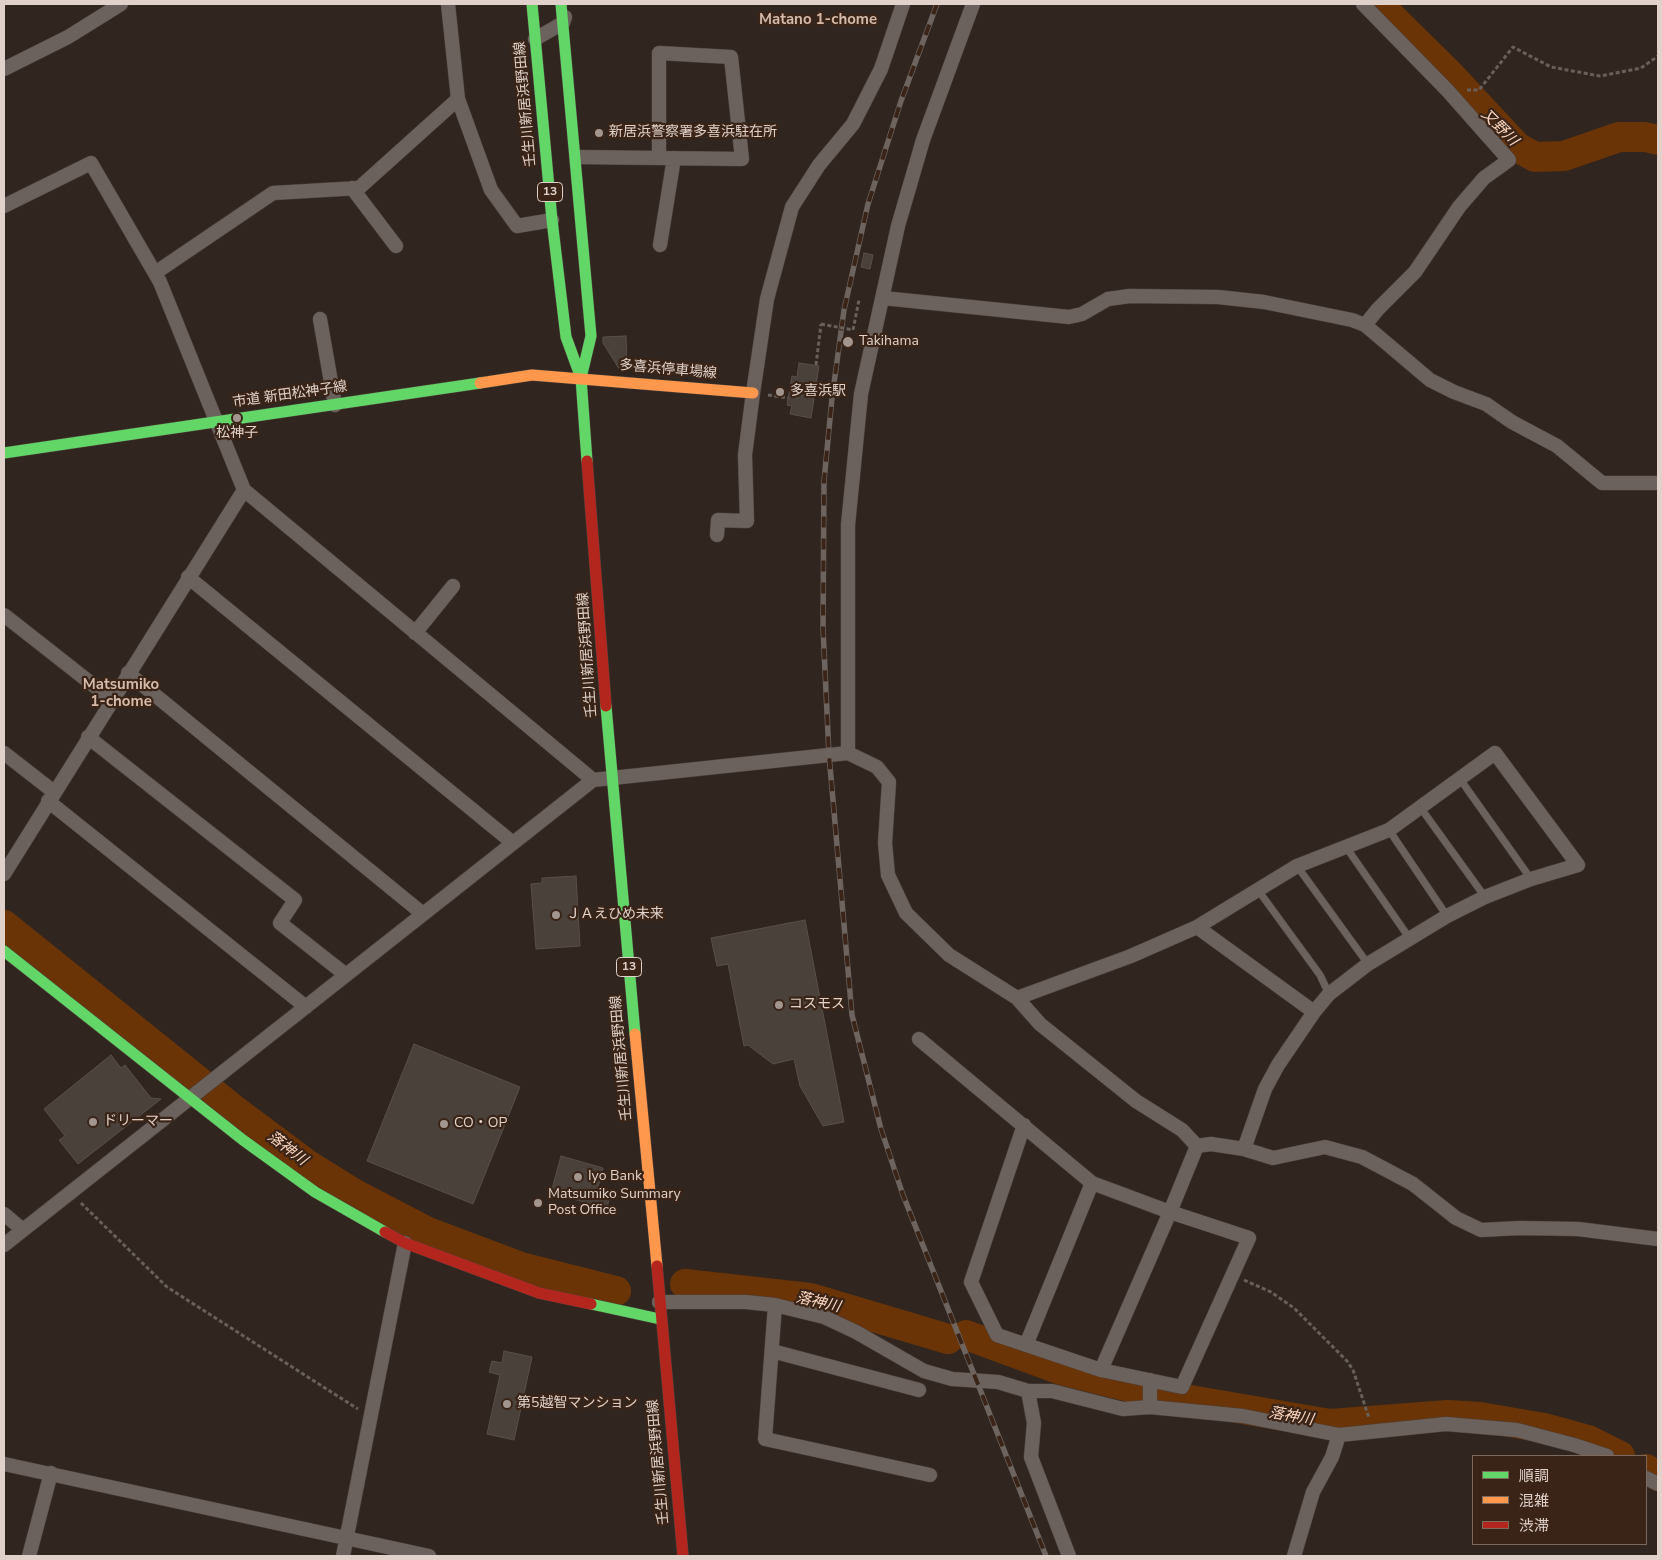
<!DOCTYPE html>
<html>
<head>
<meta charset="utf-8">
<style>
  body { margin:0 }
  #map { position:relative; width:1662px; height:1560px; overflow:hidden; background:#31261f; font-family:"Nunito Sans","Noto Sans JP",sans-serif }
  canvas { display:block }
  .frame { position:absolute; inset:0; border:5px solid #e0d2ca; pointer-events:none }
  .legend { position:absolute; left:1472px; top:1455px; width:175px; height:90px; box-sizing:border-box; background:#392417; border:1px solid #7c6a5f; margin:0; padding:6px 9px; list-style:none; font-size:15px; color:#e0d2ca }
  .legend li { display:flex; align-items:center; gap:10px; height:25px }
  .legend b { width:25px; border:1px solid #7c6a5f }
</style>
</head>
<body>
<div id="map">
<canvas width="1662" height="1560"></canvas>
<div class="frame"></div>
<ul class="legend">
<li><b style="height:6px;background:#63d668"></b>順調</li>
<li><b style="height:6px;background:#ff974d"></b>混雑</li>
<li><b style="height:6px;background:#b3261e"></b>渋滞</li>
</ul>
</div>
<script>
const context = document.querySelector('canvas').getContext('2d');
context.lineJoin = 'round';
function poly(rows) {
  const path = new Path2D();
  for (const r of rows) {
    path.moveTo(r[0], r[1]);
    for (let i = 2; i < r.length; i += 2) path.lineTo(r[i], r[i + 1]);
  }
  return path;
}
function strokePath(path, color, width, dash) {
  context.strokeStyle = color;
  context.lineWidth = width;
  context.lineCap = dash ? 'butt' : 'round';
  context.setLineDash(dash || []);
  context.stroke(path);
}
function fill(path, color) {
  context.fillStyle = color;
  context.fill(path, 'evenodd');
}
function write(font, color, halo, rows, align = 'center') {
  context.font = font + ' "Nunito Sans","Noto Sans JP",sans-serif';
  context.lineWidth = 4.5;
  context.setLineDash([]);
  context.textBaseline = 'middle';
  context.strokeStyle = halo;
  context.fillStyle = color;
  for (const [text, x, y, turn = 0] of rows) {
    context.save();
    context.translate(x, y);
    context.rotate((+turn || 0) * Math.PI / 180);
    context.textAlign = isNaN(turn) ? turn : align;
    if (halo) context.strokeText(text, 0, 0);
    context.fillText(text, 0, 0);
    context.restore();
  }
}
const river = poly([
  [1378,4,1450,75,1517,147,1535,157,1564,156,1619,137,1645,137,1658,140],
  [4,925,233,1109,308,1165,353,1193,428,1232,521,1267,616,1291],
  [685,1284,810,1298,948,1339],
  [966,1335,1061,1370,1161,1395,1330,1424,1448,1415,1480,1417,1544,1428,1588,1440,1620,1456],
  [1646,1469,1658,1476]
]);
const building = poly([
  [864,253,873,255,870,269,861,267,864,253],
  [626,336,627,370,620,370,603,343,603,337,626,336],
  [799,363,819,366,811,418,790,414,792,406,787,405,792,376,797,377,799,363],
  [576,876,580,946,536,949,531,884,542,883,542,878,576,876],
  [805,920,844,1122,823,1126,800,1086,794,1059,773,1064,748,1045,744,1046,728,964,717,966,711,938,805,920],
  [414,1044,520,1087,473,1204,367,1161,414,1044],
  [111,1055,121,1068,125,1065,151,1098,161,1099,78,1164,59,1140,65,1136,44,1109,111,1055],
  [561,1156,603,1168,598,1187,611,1190,607,1208,551,1193,561,1156],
  [504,1351,532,1357,514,1440,487,1434,500,1375,489,1372,492,1361,502,1363,504,1351]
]);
const path = poly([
  [1467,90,1479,90,1513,47,1551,67,1600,76,1641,68,1658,56],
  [853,330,859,300],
  [816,365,821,324],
  [768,395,788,398],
  [81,1203,167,1287,358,1409],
  [1244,1280,1271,1292,1294,1308,1347,1361,1353,1370,1369,1418]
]);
const lane = poly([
  [1460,779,1531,879],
  [1420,807,1485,897],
  [1389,830,1447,916],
  [1346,847,1410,939],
  [1297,866,1368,964],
  [1258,890,1320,975,1329,994]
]);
const street = poly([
  [1363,4,1448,91,1509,160,1484,178,1459,207,1415,272,1378,309,1365,325],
  [535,39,563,23,565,17],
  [4,69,68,37,121,4],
  [458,99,491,190,517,226,552,220],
  [577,157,742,159,731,57,659,53,659,157],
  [352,188,396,246],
  [4,206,91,163,160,282,244,490,4,874],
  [660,245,674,158],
  [155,273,273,193,359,188,458,99,448,4],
  [883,298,1069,317,1082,314,1108,299,1130,296,1218,297,1264,302,1352,320,1365,325,1430,380,1454,392,1486,404,1512,422,1557,446,1602,483,1658,483],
  [320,319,335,405],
  [244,490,593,780],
  [717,535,718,520,747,521,745,455,753,393,767,299,792,207,819,165,853,124,881,69,903,4],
  [188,577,513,843],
  [4,615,111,699],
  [415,633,453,586],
  [128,673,423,914],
  [88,737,295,900,280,923,346,975],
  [4,753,54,792],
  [848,753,877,767,889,782,885,843,888,875,906,913,949,955,1017,998,1040,1024,1136,1101,1182,1130,1197,1146],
  [48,801,306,1007],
  [1197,927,1297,866,1389,830,1495,753,1578,865,1531,879,1485,897,1447,916,1368,964,1329,994,1314,1012,1278,1065,1265,1089,1244,1149],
  [1017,998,1131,956,1197,927,1314,1012],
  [919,1039,1092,1183,1170,1212,1197,1146,1211,1144,1244,1149,1273,1158,1325,1147,1362,1157,1413,1184,1456,1218,1481,1230,1520,1228,1578,1229,1658,1239],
  [1024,1125,971,1282,997,1335,1101,1370,1182,1387,1249,1238,1170,1212,1101,1370],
  [4,1214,23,1230],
  [4,1245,593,780,848,753,848,525,861,394,898,226,923,140,973,4],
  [659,1302,746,1302,775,1305,824,1317,856,1332,924,1371,952,1379,998,1382,1028,1391,1052,1391,1123,1409,1150,1407,1150,1380],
  [775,1305,765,1439,930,1475],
  [1026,1345,1092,1183],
  [772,1351,919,1390],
  [1028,1391,1034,1423,1031,1457,1069,1556],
  [1150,1407,1243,1416,1339,1435,1446,1424,1517,1430,1574,1445,1607,1456],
  [4,1464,429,1556],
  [1646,1478,1658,1484],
  [29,1556,51,1473],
  [343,1556,405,1243],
  [1294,1556,1313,1492,1332,1457,1339,1435]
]);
const fast = poly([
  [532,4,552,220,566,337,581,378,587,461],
  [561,4,591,336,581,378],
  [4,453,480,383],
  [606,706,635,1034],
  [4,951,243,1140,315,1192,385,1232],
  [591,1304,660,1319]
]);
const slow = poly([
  [480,383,532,375,753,393],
  [635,1034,657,1266]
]);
const jam = poly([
  [587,461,606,706],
  [385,1232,405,1243,539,1293,591,1304],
  [657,1266,683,1556]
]);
const rail = poly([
  [937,4,901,101,868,204,844,310,832,398,824,481,823,628,829,755,852,1015,881,1129,903,1195,1046,1556]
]);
const pathBridge = poly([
  [821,324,853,330]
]);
const markers = [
  [599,133,5,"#a3968e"],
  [848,342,6,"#a3968e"],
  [780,392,5,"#a3968e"],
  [237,418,5,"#a3968e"],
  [556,915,5,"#a3968e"],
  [779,1005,5,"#a3968e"],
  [93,1122,5,"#a3968e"],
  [444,1124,5,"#a3968e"],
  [578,1177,5,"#a3968e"],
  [538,1203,5,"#a3968e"],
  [507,1404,5,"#a3968e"]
];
const shields = [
  [550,192,25],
  [629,967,25]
];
const shieldNames = [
  ["13",550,192],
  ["13",629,967]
];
const streetNames = [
  ["壬生川新居浜野田線",526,104,-95],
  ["多喜浜停車場線",668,370,5],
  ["市道 新田松神子線",290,395,-8],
  ["壬生川新居浜野田線",588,655,-94],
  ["壬生川新居浜野田線",622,1058,-95],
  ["壬生川新居浜野田線",659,1462,-95]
];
const poiNames = [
  ["新居浜警察署多喜浜駐在所",609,133],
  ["Takihama",859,342],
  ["多喜浜駅",790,392],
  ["松神子",237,434,"center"],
  ["ＪＡえひめ未来",566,915],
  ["コスモス",789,1005],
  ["ドリーマー",103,1122],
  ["CO・OP",454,1124],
  ["Iyo Bank",588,1177],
  ["Matsumiko Summary",548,1195],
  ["Post Office",548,1211],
  ["第5越智マンション",517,1404]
];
const neighbourhoodNames = [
  ["Matano 1-chome",818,20],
  ["Matsumiko",121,685],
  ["1-chome",121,702]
];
const waterNames = [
  ["又野川",1499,128,45],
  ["落神川",287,1149,37],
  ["落神川",818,1303,13],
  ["落神川",1291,1417,10]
];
strokePath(river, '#6a3407', 30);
fill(building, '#4b413b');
strokePath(building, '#594f49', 1);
strokePath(lane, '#4d423d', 8);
strokePath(street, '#4d423d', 15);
strokePath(fast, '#4d423d', 12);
strokePath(slow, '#4d423d', 12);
strokePath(jam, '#4d423d', 12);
strokePath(path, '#68605a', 3, [4, 2.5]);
strokePath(lane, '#6c625d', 7);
strokePath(street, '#6c625d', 14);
strokePath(fast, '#63d668', 11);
strokePath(slow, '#ff974d', 11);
strokePath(jam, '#b3261e', 11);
strokePath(rail, '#6d645f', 5.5);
strokePath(rail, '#392417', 4, [11]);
strokePath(pathBridge, '#68605a', 3, [4, 2.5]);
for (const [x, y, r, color] of markers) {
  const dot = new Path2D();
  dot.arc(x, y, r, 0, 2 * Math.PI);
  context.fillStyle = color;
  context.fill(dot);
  strokePath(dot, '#392417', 2);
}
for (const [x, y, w] of shields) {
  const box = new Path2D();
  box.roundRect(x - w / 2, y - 9.5, w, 19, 4);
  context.fillStyle = '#392417';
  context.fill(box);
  strokePath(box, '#e0d2ca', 1);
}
write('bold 12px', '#e0d2ca', null, shieldNames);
write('14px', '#e0d2ca', '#392417', streetNames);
write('14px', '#e0d2ca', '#392417', poiNames, 'left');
write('bold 15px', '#d5baaa', '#392417', neighbourhoodNames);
write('italic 15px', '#fdd7c1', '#392417', waterNames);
</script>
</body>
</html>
